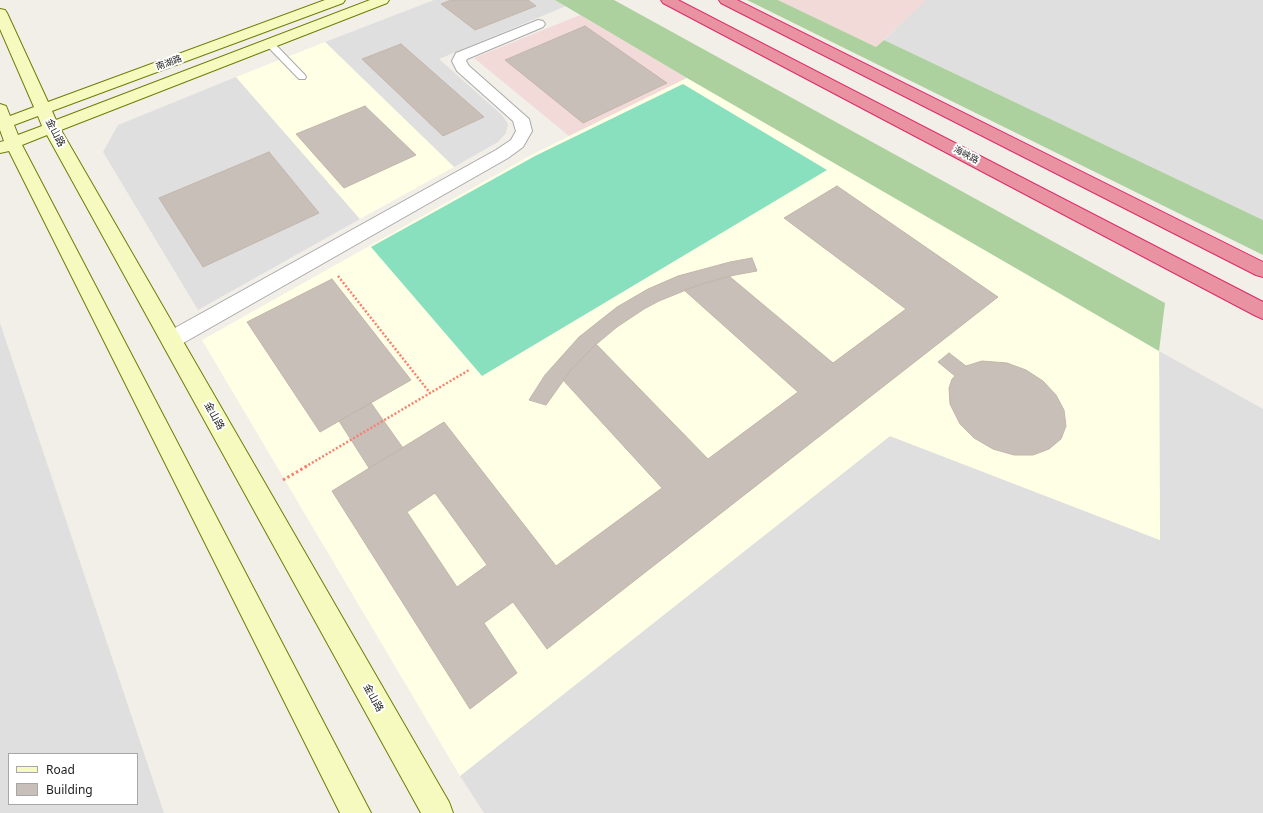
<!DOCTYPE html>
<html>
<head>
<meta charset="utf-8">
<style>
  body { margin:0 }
  #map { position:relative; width:1263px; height:813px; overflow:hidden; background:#f2efe9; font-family:"Noto Sans",sans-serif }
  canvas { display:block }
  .legend { position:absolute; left:8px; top:753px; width:130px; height:52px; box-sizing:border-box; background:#fff; border:1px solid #a7a7a7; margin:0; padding:5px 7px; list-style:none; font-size:12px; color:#222 }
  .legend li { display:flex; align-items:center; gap:8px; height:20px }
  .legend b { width:20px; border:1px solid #a7a7a7 }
</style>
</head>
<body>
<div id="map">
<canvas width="1263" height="813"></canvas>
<ul class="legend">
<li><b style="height:5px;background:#f7fabf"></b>Road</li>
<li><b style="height:11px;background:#c7bfb8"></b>Building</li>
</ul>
</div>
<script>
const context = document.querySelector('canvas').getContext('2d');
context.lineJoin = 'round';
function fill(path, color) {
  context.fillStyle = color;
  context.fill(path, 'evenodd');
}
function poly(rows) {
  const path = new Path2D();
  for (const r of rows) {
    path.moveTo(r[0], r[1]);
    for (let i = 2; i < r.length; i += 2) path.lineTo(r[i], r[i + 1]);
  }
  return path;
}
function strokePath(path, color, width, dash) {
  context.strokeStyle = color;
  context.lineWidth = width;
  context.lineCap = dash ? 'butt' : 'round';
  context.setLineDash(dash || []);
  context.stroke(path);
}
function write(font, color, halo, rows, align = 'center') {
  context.font = font + ' "Noto Sans","Noto Sans SC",sans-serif';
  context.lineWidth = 4;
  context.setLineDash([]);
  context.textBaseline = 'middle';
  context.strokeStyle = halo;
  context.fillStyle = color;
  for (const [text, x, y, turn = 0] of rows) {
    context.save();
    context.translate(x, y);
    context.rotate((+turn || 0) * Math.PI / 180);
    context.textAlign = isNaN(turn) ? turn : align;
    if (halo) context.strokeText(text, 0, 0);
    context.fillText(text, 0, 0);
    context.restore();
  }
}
const residential = poly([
  [434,0,555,0,566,6,439,59,502,115,508,124,506,133,498,142,454,167,325,42],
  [924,0,1263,0,1263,220,884,40,924,1],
  [236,77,360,219,198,310,103,152,118,125],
  [0,323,164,813,0,813],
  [9,754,137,754,137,804,9,804],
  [1159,351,1263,409,1263,813,484,813,460,776,890,436,1160,540]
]);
const commercial = poly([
  [778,0,924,0,925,1,876,47],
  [580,15,687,78,569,136,474,58]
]);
const education = poly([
  [325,42,454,167,360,219,236,77],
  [687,78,1159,351,1160,540,890,436,460,776,202,340,533,154]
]);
const forest = poly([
  [555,0,614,0,1165,303,1159,351,687,78],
  [747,0,778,0,876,47,884,40,1263,220,1263,255]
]);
const pitch = poly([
  [683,84,827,170,482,376,371,247,535,156]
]);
const building = poly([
  [451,0,528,0,536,6,475,30,441,4,451,0],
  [585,26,667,83,583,123,505,60,585,26],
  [401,44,484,117,443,136,362,59,401,44],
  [365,106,416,155,344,188,296,134,365,106],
  [269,152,319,213,203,267,159,198,269,152],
  [837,186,998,297,547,649,513,602,484,623,517,673,470,709,332,491,444,422,556,566,662,488,563,380,571,370,596,344,708,459,798,392,684,290,729,276,833,363,906,309,784,218,837,186],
  [435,493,487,565,457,587,407,512,435,493],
  [752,258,757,271,735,275,701,284,659,301,644,309,617,327,593,347,571,370,546,405,529,400,545,375,579,337,617,307,648,289,678,276,730,262,752,258],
  [332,279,411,380,320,432,247,322,332,279],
  [949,353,966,366,982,361,1007,363,1026,370,1043,381,1056,395,1064,410,1066,426,1061,439,1049,449,1033,455,1014,455,993,449,974,438,960,424,950,404,949,388,952,379,955,376,938,362,949,353],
  [371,403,403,448,369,468,339,421,371,403]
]);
const pathFar1 = poly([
  [338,276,430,393],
  [305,467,469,370]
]);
const path = poly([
  [283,480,307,466]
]);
const lane = poly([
  [270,41,273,42,305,75,306,77,305,79,299,79,267,46,266,44,267,42,270,41]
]);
const street = poly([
  [538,20,543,21,545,24,543,27,467,59,466,61,469,66,529,119,532,131,523,147,508,158,178,346,171,348,164,346,161,340,164,334,496,150,511,140,516,131,513,121,457,71,452,61,456,53,538,20]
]);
const secondary = poly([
  [325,0,345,0,343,3,52,111,56,120,370,0,389,0,387,3,61,130,449,802,453,813,421,813,47,135,22,145,371,813,340,813,9,151,0,153,0,142,4,141,0,130,0,104,6,106,10,116,34,107,0,29,0,9,5,10,7,13,48,102,325,0],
  [38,116,42,126,18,135,14,125,38,116]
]);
const highway = poly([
  [661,0,678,0,1263,302,1263,319,1256,316,663,3,661,0],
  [719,0,737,0,1263,262,1263,277,1256,275,721,3,719,0]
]);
const farStreetnames = [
  ["南湖路",169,63,-20],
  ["海峡路",966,155,28]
];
const streetNames = [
  ["金山路",55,133,62],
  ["金山路",214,416,61],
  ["金山路",373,698,61]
];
fill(residential, '#e0dfdf');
fill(commercial, '#f2dad9');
fill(education, '#ffffe5');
fill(forest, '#add19e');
fill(pitch, '#88e0be');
fill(building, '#c7bfb8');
strokePath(building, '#c4b6ab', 1);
strokePath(lane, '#a9a9a9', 2);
strokePath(street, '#a9a9a9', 2);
strokePath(secondary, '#707d05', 2);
strokePath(highway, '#dc2a67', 2);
strokePath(pathFar1, '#fa8072', 2.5, [2, 2]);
strokePath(path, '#fa8072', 3, [2.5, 2.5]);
fill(lane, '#fff');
fill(street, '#fff');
fill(secondary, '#f7fabf');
fill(highway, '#e892a2');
write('9px', '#222', '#fff', farStreetnames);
write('10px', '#222', '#fff', streetNames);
</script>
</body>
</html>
